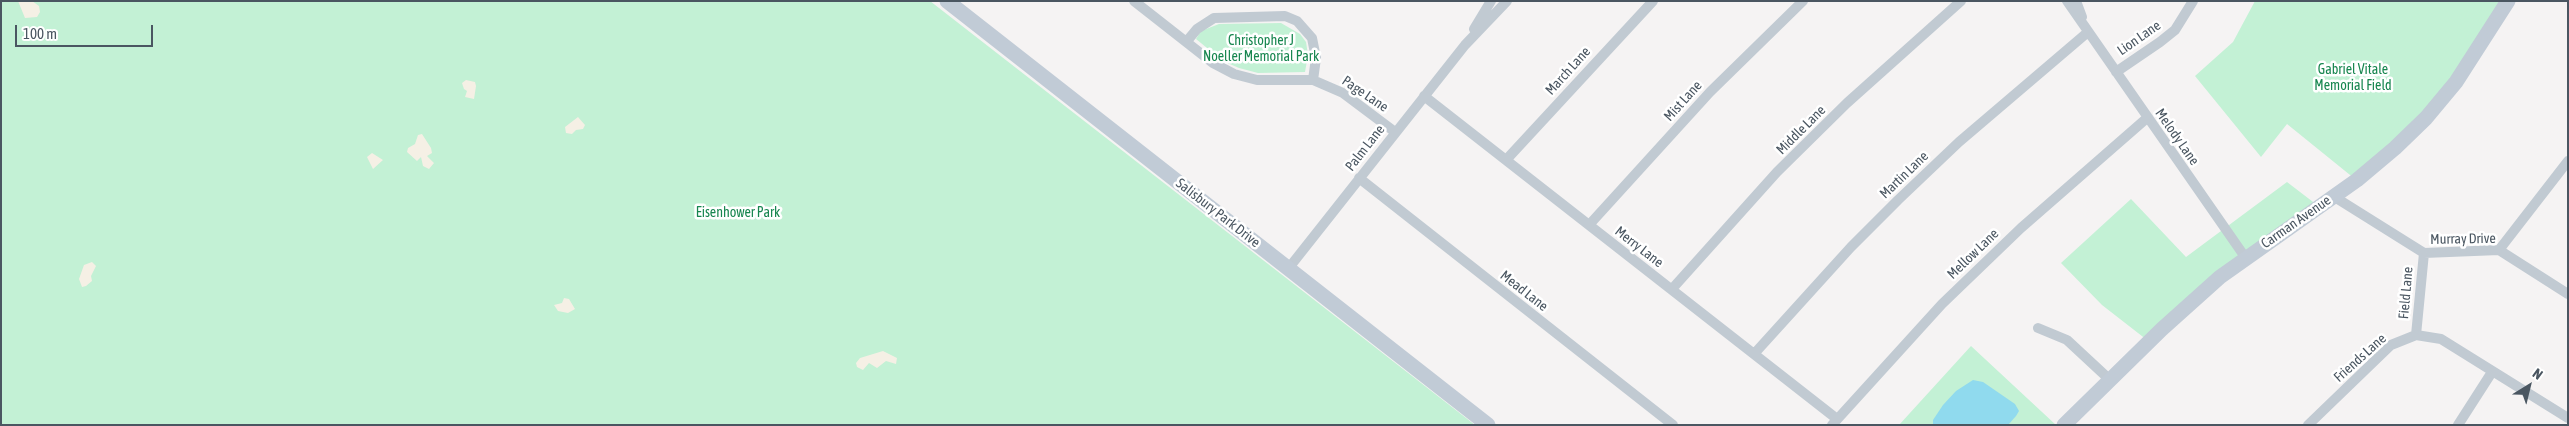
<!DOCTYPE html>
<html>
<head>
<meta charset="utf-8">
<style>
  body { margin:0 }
  #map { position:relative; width:2569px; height:426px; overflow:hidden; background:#f5f3f3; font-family:"Asap Condensed",sans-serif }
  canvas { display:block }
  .frame { position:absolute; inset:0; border:2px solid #4a5661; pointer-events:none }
  .north { position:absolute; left:2504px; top:361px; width:50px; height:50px; -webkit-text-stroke:4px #fff; paint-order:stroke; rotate:36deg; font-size:14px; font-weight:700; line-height:20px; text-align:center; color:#4a5661 }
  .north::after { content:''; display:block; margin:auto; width:18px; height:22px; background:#4a5661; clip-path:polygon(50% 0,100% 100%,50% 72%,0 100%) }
  .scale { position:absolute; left:15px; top:25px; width:138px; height:22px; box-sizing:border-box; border:2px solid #4a5661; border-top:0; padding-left:6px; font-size:15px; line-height:18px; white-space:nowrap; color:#4a5661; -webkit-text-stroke:4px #fff; paint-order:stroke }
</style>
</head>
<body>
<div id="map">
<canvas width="2569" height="426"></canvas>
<div class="frame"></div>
<div class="north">N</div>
<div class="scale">100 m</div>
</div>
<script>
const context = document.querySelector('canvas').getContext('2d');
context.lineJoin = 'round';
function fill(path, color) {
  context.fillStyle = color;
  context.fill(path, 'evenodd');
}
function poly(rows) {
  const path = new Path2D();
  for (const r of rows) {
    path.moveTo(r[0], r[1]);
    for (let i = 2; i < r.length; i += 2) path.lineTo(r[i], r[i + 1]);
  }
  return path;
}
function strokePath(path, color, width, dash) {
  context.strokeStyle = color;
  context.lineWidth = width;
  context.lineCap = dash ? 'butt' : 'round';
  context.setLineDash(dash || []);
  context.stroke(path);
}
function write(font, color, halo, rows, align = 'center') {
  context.font = font + ' "Asap Condensed",sans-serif';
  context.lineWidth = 5;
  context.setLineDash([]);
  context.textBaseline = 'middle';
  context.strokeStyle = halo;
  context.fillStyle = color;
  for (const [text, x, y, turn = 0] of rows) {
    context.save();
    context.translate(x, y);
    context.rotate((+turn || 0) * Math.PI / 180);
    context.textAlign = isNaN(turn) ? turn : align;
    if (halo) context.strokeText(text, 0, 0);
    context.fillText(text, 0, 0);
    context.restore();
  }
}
const green = poly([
  [1,1,930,1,1475,425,1,425],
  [2255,1,2507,1,2454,82,2355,179,2287,124,2261,157,2195,76,2233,42],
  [1281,23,1300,34,1306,42,1308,55,1305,72,1258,73,1239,68,1223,61,1196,39,1201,31,1219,24],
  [2287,182,2317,205,2147,340,2102,305,2061,263,2131,199,2186,257],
  [1971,346,2056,425,1899,425]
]);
const sand = poly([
  [18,1,32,1,39,6,40,12,37,17,25,18],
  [466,80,475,82,476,86,474,99,465,97,467,91,464,89,462,83],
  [578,117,585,125,583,129,576,130,572,134,566,133,565,127],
  [422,134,431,148,432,153,427,156,434,163,429,169,423,166,421,157,417,161,407,152,408,148,415,144,418,135],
  [372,153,383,160,373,169,367,157],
  [92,262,96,266,91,276,92,281,86,286,82,287,79,279,84,265],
  [564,298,569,299,575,309,568,313,558,311,554,305,562,303],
  [883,351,897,358,896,364,886,361,877,368,869,363,863,370,857,367,856,363,860,358]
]);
const water = poly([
  [1973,380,1983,382,2015,404,2019,411,2016,416,2008,425,1933,425,1933,420,1943,405,1956,391]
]);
const street = poly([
  [1134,1,1213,63,1234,74,1257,80,1313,80,1343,93,1395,132],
  [2067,1,2245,257],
  [2076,1,2082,17],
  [1474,29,1491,1],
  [1187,41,1197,29,1214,18,1285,16,1297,21,1312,38,1316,58,1313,80],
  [2116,72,2160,42,2175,30,2193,1],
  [1424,96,1837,419],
  [1506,160,1653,1],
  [1359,178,1673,425],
  [2333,196,2424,253,2499,250,2568,294],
  [1589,225,1710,92,1803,1],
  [2499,250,2568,161],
  [1288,269,1465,45,1507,1],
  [1672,289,1777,172,1847,103,1961,1],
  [2038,328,2067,340,2109,379],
  [2416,335,2424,253],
  [1754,354,1851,247,1898,200,1959,142,2088,32],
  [1832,425,1942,304,2021,228,2147,118],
  [2308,425,2391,345,2416,335,2441,339,2568,418],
  [2458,425,2492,372]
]);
const secondary = poly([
  [947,1,1488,425],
  [2064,425,2162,329,2220,277,2357,180,2395,148,2426,118,2456,82,2508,1]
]);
const streetNames = [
  ["Lion Lane",2139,38,-35],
  ["March Lane",1568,71,-48],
  ["Page Lane",1365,94,34],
  ["Mist Lane",1683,101,-48],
  ["Middle Lane",1801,130,-45],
  ["Melody Lane",2177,137,55],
  ["Palm Lane",1365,148,-52],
  ["Martin Lane",1904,175,-44],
  ["Salisbury Park Drive",1218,213,38],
  ["Carman Avenue",2296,222,-35],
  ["Murray Drive",2463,239,-1],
  ["Merry Lane",1639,247,38],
  ["Mellow Lane",1973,254,-44],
  ["Mead Lane",1524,291,38],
  ["Field Lane",2406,293,-85],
  ["Friends Lane",2360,358,-42]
];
const parkNames = [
  ["Christopher J",1261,41],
  ["Noeller Memorial Park",1261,57],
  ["Gabriel Vitale",2353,70],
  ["Memorial Field",2353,86],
  ["Eisenhower Park",738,213]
];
fill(green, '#c3f1d5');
fill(sand, '#f5f0e5');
fill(water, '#90daee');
strokePath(street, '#c1cad2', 10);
strokePath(secondary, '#c1cbd6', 15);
write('14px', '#4a5661', '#fff', streetNames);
write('14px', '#17864f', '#fff', parkNames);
</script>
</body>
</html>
